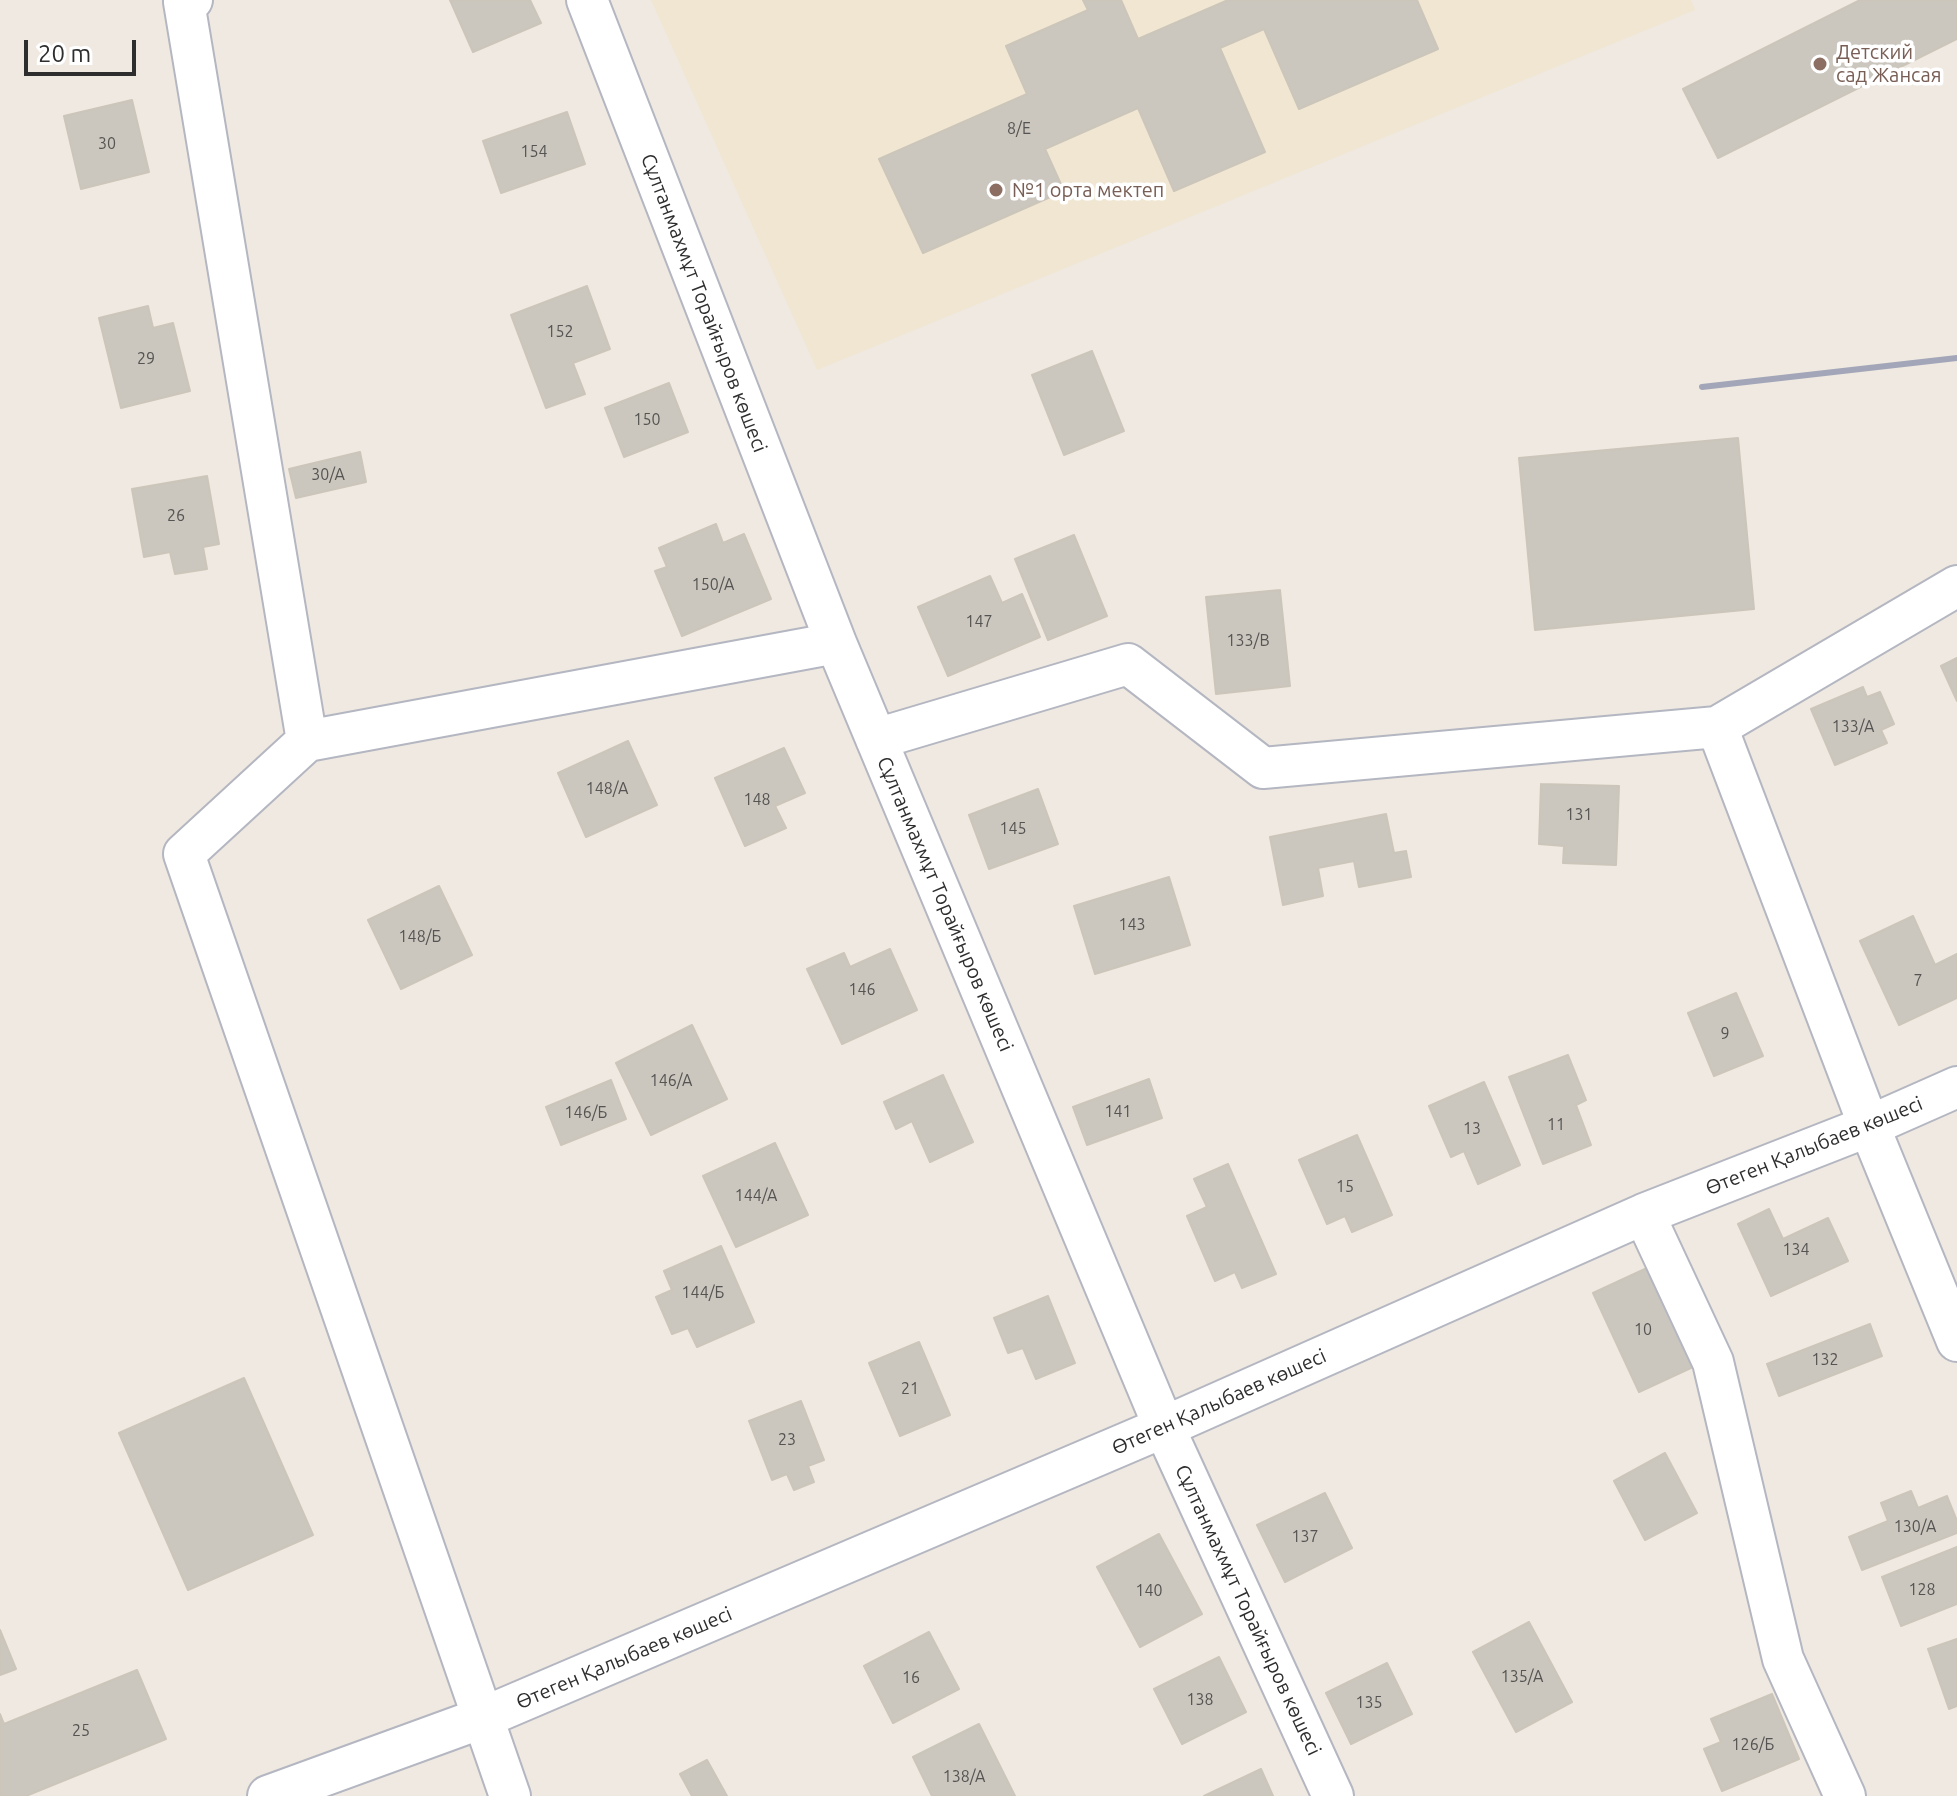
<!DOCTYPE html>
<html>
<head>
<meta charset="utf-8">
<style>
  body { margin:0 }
  #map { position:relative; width:1957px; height:1796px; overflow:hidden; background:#efe9e1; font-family:Ubuntu,sans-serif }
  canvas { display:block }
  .scale { position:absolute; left:24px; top:40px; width:112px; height:36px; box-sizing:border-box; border:4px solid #2e2e2e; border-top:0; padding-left:10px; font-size:24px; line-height:28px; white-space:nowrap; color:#2e2e2e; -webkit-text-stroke:6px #fff; paint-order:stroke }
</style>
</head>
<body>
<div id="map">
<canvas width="1957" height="1796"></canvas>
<div class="scale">20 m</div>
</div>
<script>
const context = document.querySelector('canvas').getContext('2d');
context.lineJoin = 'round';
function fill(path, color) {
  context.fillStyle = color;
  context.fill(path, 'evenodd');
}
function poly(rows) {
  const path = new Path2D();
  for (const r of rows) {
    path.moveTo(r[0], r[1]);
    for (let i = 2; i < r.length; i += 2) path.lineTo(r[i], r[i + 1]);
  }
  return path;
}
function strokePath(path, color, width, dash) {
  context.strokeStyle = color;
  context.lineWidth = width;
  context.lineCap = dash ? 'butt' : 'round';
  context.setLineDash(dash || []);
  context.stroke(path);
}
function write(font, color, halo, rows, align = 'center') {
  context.font = font + ' Ubuntu,sans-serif';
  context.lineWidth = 7;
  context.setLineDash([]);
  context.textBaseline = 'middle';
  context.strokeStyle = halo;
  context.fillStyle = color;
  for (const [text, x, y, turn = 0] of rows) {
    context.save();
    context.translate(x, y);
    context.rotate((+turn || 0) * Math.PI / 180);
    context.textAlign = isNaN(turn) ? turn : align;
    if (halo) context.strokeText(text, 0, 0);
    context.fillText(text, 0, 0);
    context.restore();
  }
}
const education = poly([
  [651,0,1691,0,1695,10,817,370]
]);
const building = poly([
  [450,0,530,0,541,23,473,52,450,0],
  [1083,0,1121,0,1138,39,1228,0,1417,0,1438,49,1299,109,1264,29,1220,48,1265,152,1174,191,1138,108,1045,149,1064,191,923,253,879,159,1027,94,1006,46,1088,10,1083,0],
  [1860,0,1957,0,1957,39,1718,158,1683,89,1860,0],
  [132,100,149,172,81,189,64,116,132,100],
  [567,112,585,164,501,193,483,141,567,112],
  [587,286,610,349,573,363,585,394,546,408,511,315,587,286],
  [148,306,153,328,173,323,190,391,121,408,99,318,148,306],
  [1092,351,1124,431,1064,455,1032,375,1092,351],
  [669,383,688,432,624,457,605,408,669,383],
  [1738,438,1754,609,1535,630,1519,458,1738,438],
  [360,452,366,482,296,498,289,469,360,452],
  [207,476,219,544,203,547,207,569,175,574,170,552,144,557,132,489,207,476],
  [716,524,723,543,744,534,771,599,682,636,655,571,667,567,659,548,716,524],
  [1074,535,1107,616,1048,640,1015,559,1074,535],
  [990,576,1002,603,1022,594,1040,637,948,676,918,607,990,576],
  [1280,590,1290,686,1216,694,1206,597,1280,590],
  [1957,658,1957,701,1941,666,1957,658],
  [1863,687,1867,697,1880,692,1894,724,1881,730,1887,743,1835,765,1811,709,1863,687],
  [628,741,657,805,586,837,558,773,628,741],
  [784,748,805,793,775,806,786,828,745,846,715,778,784,748],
  [1541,784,1619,786,1616,865,1563,863,1564,846,1539,844,1541,784],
  [1038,789,1058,844,989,869,969,815,1038,789],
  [1386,814,1394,853,1406,851,1411,877,1359,887,1354,861,1318,868,1323,896,1283,905,1270,837,1386,814],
  [1169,877,1190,945,1095,974,1074,906,1169,877],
  [439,886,472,955,401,989,368,920,439,886],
  [1913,916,1935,965,1957,954,1957,998,1899,1025,1860,941,1913,916],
  [890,949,917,1010,842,1044,807,969,844,953,850,967,890,949],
  [1736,993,1763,1056,1714,1076,1688,1013,1736,993],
  [692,1025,727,1099,651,1135,616,1063,692,1025],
  [1568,1055,1586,1100,1576,1105,1591,1145,1543,1164,1509,1077,1568,1055],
  [943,1075,973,1142,930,1162,912,1121,896,1129,884,1102,943,1075],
  [1149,1079,1162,1118,1087,1145,1073,1107,1149,1079],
  [611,1080,626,1119,561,1145,546,1107,611,1080],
  [1484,1082,1520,1165,1478,1184,1464,1151,1451,1157,1429,1106,1484,1082],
  [1357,1135,1392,1215,1352,1232,1345,1216,1327,1224,1299,1160,1357,1135],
  [775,1143,808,1215,736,1247,703,1176,775,1143],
  [1228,1164,1276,1274,1242,1288,1235,1272,1215,1281,1187,1216,1207,1207,1194,1179,1228,1164],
  [1769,1209,1783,1239,1828,1218,1848,1261,1771,1296,1738,1224,1769,1209],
  [721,1246,754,1322,697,1347,688,1328,672,1334,656,1297,672,1290,664,1271,721,1246],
  [1647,1268,1693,1367,1639,1392,1593,1293,1647,1268],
  [1048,1296,1075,1363,1036,1379,1023,1348,1008,1353,994,1318,1048,1296],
  [1870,1324,1882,1356,1779,1396,1767,1364,1870,1324],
  [919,1342,950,1415,900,1436,869,1363,919,1342],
  [244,1378,313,1535,188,1590,119,1433,244,1378],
  [801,1401,824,1460,808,1466,814,1482,794,1490,787,1474,772,1480,749,1421,801,1401],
  [1665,1453,1697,1513,1645,1540,1614,1481,1665,1453],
  [1911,1491,1918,1508,1947,1496,1957,1521,1957,1533,1862,1570,1849,1537,1888,1521,1881,1503,1911,1491],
  [1325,1493,1352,1548,1285,1582,1257,1525,1325,1493],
  [1159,1534,1202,1614,1140,1647,1097,1567,1159,1534],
  [1957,1547,1957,1604,1901,1626,1882,1577,1957,1547],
  [1529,1622,1572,1702,1516,1732,1473,1652,1529,1622],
  [0,1630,16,1669,0,1675,0,1630],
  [929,1632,959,1689,893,1723,864,1666,929,1632],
  [1957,1639,1957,1706,1949,1709,1928,1649,1957,1639],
  [1219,1657,1246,1712,1182,1744,1154,1689,1219,1657],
  [1387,1663,1412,1714,1351,1744,1326,1693,1387,1663],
  [137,1670,166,1739,26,1796,0,1796,0,1714,4,1724,137,1670],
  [1772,1694,1799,1759,1722,1791,1704,1749,1721,1742,1711,1719,1772,1694],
  [979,1724,1015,1796,932,1796,913,1757,979,1724],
  [707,1760,727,1796,692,1796,680,1774,707,1760],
  [1261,1769,1273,1796,1204,1796,1261,1769]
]);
const minor = poly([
  [192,0,184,2,307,741],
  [587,0,836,643,1164,1427,1333,1796],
  [1717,727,1957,586],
  [876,739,1128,664,1263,768,1717,727,1869,1126,1957,1341],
  [1644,1214,1713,1362,1783,1659,1845,1796],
  [268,1796,482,1718,1164,1427,1644,1214,1869,1126,1957,1087],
  [510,1796,184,854,307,741,836,643]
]);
const rail = poly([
  [1702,387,1957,358]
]);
const markers = [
  [1820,64,8,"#8d6e63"],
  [996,190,8,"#8d6e63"]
];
const numberNames = [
  ["8/Е",1019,129],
  ["30",107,144],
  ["154",534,152],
  ["152",560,332],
  ["29",146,359],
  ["150",647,420],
  ["30/А",328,475],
  ["26",176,516],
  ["150/А",713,585],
  ["147",979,622],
  ["133/В",1248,641],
  ["133/А",1853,727],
  ["148/А",607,789],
  ["148",757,800],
  ["131",1579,815],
  ["145",1013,829],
  ["143",1132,925],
  ["148/Б",420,937],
  ["7",1918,981],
  ["146",862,990],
  ["9",1725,1034],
  ["146/А",671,1081],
  ["141",1118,1112],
  ["146/Б",586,1113],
  ["11",1556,1125],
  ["13",1472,1129],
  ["15",1345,1187],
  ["144/А",756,1196],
  ["134",1796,1250],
  ["144/Б",703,1293],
  ["10",1643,1330],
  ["132",1825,1360],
  ["21",910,1389],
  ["23",787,1440],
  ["130/А",1915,1527],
  ["137",1305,1537],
  ["128",1922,1590],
  ["140",1149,1591],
  ["135/А",1522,1677],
  ["16",911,1678],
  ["138",1200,1700],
  ["135",1369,1703],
  ["25",81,1731],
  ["126/Б",1753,1745],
  ["138/А",964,1777]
];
const educationNames = [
  ["Детский",1836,52],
  ["сад Жансая",1836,75],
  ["№1 орта мектеп",1012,190]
];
const streetNames = [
  ["Сұлтанмахмұт Торайғыров көшесі",704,303,69],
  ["Сұлтанмахмұт Торайғыров көшесі",945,904,67],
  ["Өтеген Қалыбаев көшесі",1814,1146,-22],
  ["Өтеген Қалыбаев көшесі",1219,1402,-24],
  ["Сұлтанмахмұт Торайғыров көшесі",1248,1610,65],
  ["Өтеген Қалыбаев көшесі",624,1658,-23]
];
fill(education, '#f0e6d1');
fill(building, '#cbc7bf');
strokePath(building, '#cbc5ba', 2);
strokePath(minor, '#b4b7c1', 44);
strokePath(minor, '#fff', 40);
strokePath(rail, '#a3a6b8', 6);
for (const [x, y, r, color] of markers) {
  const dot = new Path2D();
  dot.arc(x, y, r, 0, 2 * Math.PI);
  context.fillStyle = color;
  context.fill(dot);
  strokePath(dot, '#fff', 3);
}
write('16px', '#555452', null, numberNames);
write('20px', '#785e54', '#fff', educationNames, 'left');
write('20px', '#2e2e2e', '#fff', streetNames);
</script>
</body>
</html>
